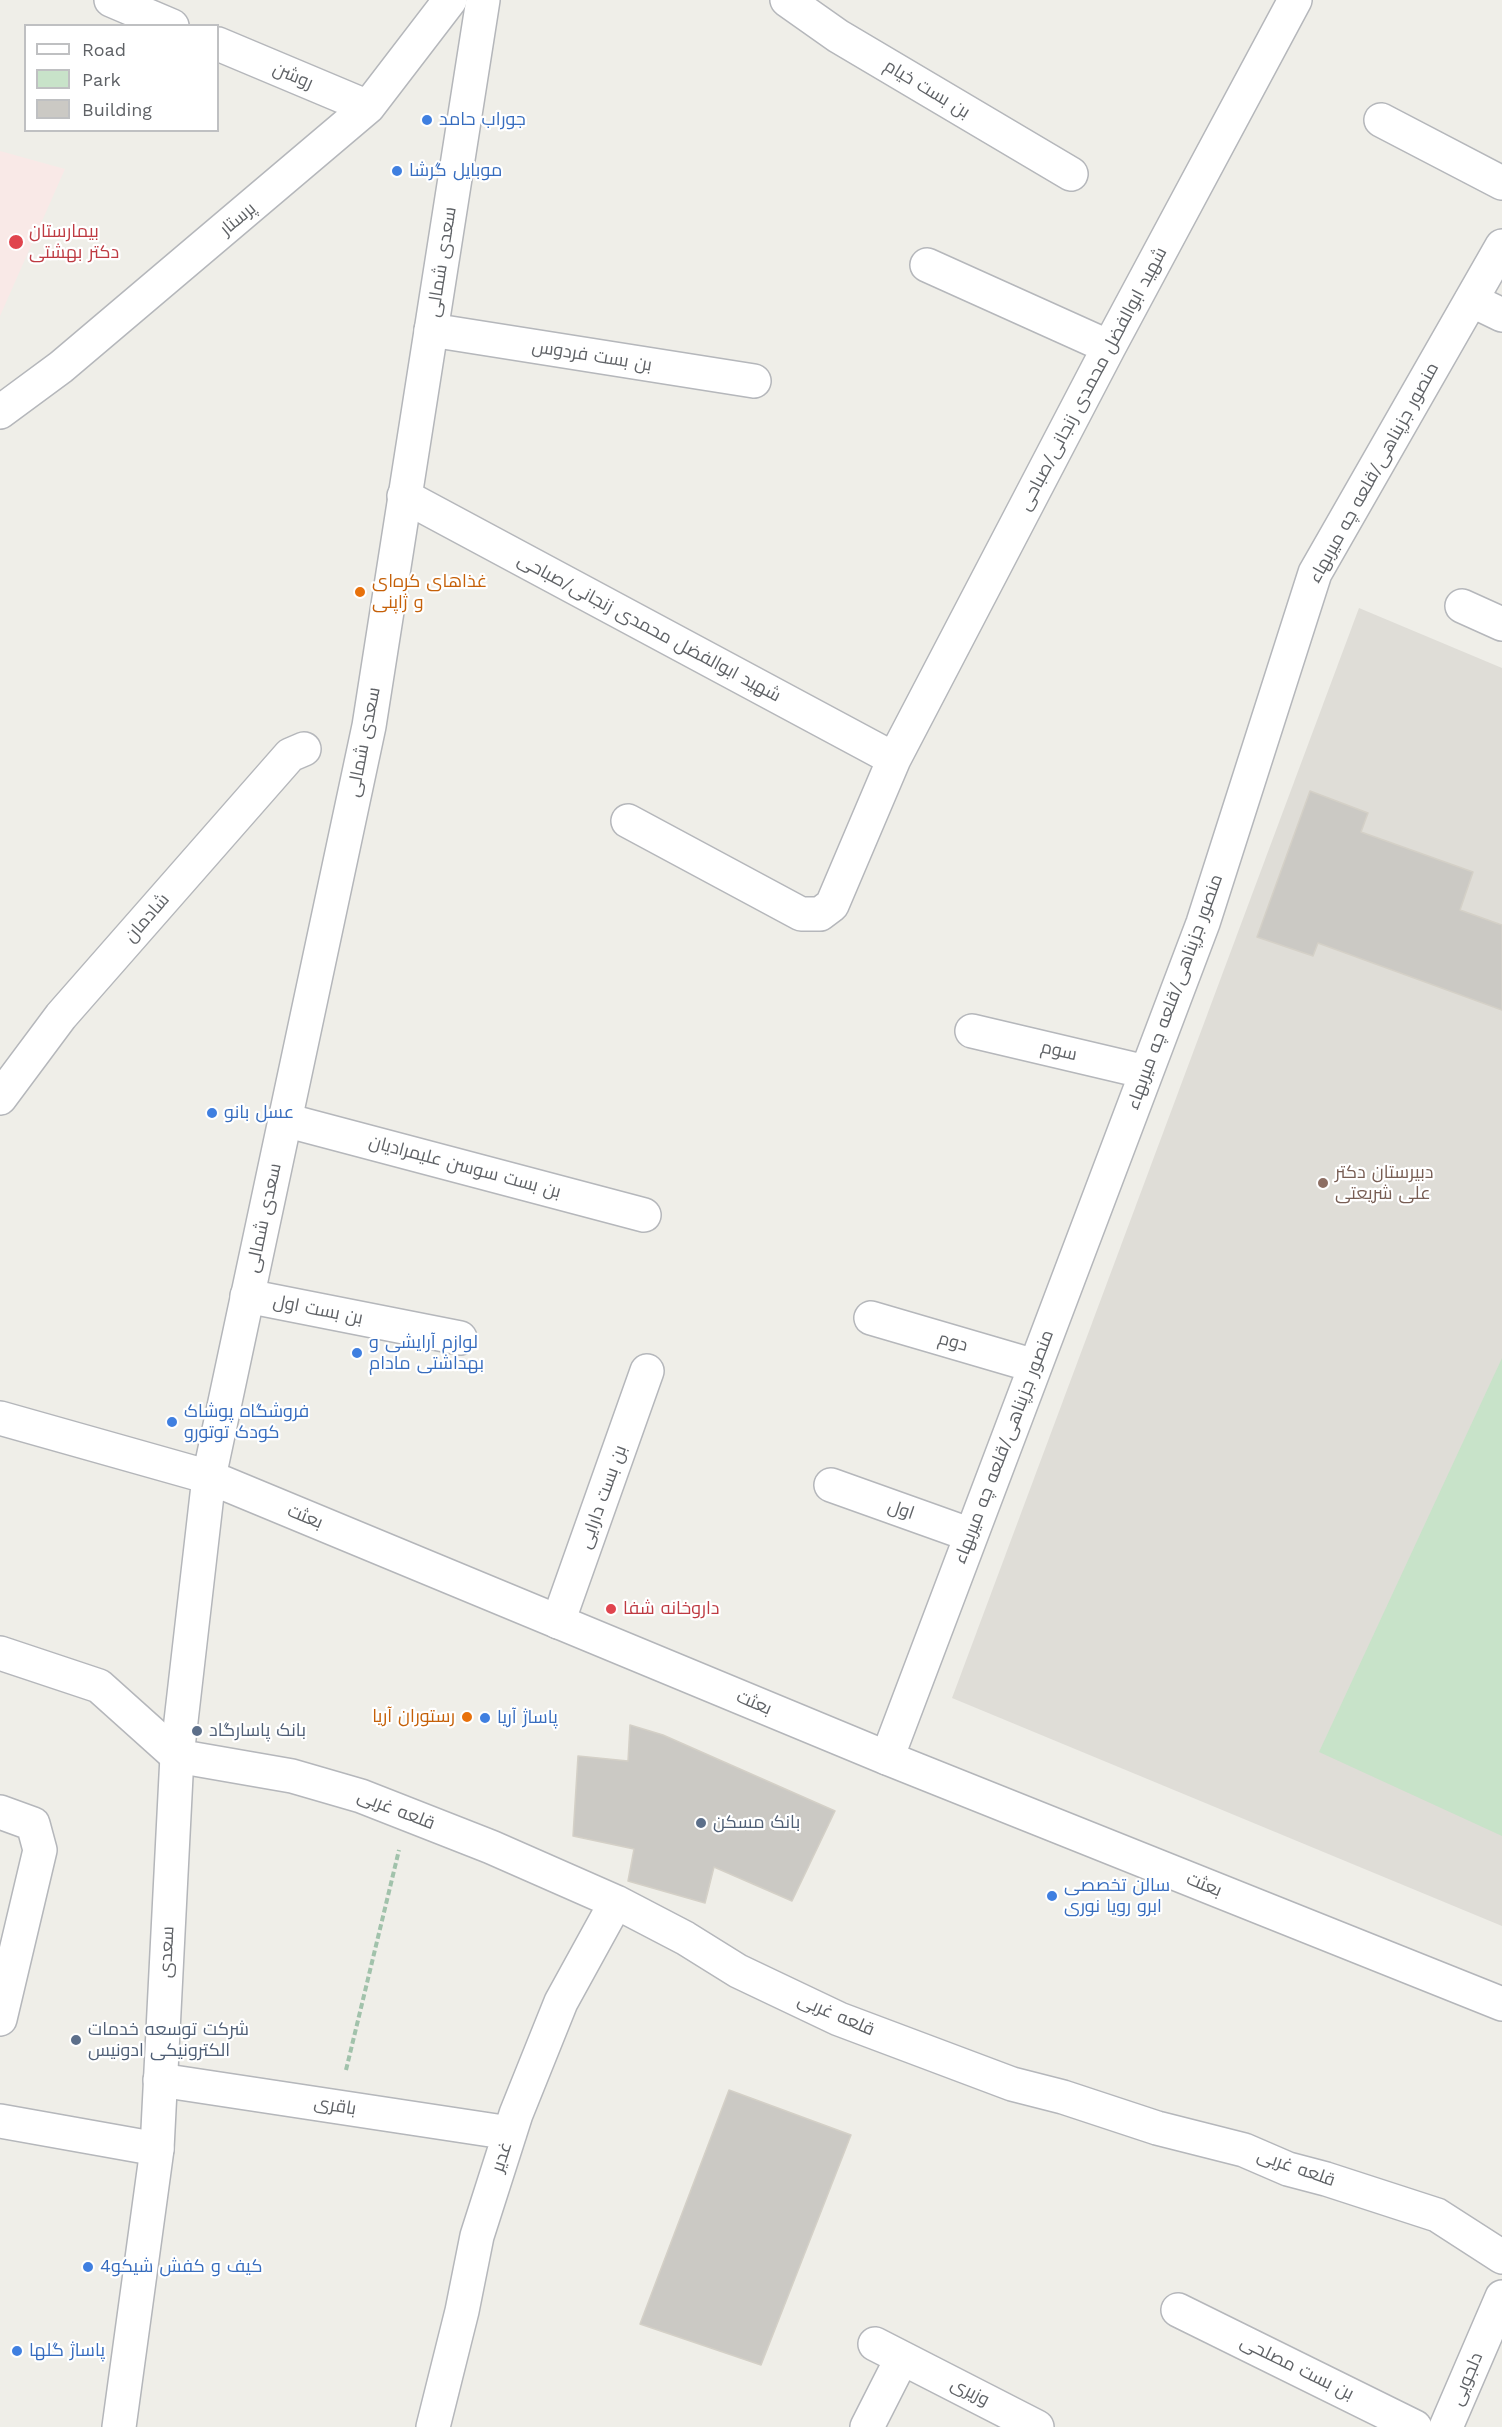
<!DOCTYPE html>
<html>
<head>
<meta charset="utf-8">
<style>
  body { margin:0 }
  #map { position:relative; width:1502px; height:2427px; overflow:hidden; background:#efeee8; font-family:"Work Sans",sans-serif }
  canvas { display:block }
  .legend { position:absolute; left:24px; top:24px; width:195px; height:108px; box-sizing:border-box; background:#fff; border:2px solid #bfc0c2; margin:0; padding:8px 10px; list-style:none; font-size:18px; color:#5f6266 }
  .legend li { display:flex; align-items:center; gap:12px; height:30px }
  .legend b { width:30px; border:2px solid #bfc0c2 }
</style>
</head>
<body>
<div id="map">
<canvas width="1502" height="2427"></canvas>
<ul class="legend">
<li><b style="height:8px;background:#fff"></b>Road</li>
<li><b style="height:16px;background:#c8e3c9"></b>Park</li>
<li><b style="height:16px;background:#cbc9c4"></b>Building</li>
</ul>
</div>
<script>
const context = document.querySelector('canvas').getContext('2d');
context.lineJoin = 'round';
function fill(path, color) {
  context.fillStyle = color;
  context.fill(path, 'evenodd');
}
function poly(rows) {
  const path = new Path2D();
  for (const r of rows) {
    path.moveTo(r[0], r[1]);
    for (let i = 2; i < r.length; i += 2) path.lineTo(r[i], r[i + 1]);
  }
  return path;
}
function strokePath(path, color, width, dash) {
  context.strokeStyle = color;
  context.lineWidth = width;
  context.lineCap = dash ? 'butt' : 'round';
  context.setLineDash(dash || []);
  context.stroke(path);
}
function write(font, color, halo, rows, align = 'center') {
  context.font = font + ' "Work Sans",Cairo,sans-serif';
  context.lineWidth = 4.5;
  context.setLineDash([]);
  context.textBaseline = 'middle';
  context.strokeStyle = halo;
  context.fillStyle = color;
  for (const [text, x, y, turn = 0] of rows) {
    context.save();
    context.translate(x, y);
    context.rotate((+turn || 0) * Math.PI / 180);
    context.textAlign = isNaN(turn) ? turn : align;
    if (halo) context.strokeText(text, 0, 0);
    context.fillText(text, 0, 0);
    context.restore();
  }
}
const education = poly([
  [1359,608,1502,668,1502,1926,952,1698]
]);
const medical = poly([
  [0,151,65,169,0,316]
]);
const green = poly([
  [1502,1358,1502,1836,1319,1752]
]);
const building = poly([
  [1310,791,1368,813,1361,832,1473,872,1460,910,1502,925,1502,1010,1318,943,1313,956,1257,937,1310,791],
  [630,1725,663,1735,835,1811,792,1901,714,1867,705,1903,628,1881,634,1849,573,1836,578,1756,628,1761,630,1725],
  [729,2090,851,2135,761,2365,640,2324,729,2090]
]);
const path = poly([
  [346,2070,399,1850]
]);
const street = poly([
  [111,0,172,26],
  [787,0,838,36,1071,174],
  [218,44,368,107],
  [1381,120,1502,183],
  [927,265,1109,347],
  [1471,300,1502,315],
  [431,330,754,381],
  [0,412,61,367,368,107,450,0],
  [404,496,894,759],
  [1462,606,1502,624],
  [628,821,801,914,820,914,832,905,894,759,1109,347,1295,0],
  [972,1031,1146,1072],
  [0,1098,61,1016,290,755,304,749],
  [285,1120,644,1215],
  [247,1296,460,1338],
  [871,1318,1035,1366],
  [831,1485,971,1535],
  [558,1622,647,1371],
  [0,1653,99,1686,177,1756,292,1776,361,1796,491,1847,616,1902,685,1938,738,1971,839,2019,1012,2084,1063,2097,1157,2128,1244,2150,1288,2169,1326,2179,1437,2215,1502,2257],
  [887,1758,1203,923,1315,573,1502,246],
  [0,1812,33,1824,40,1850,0,2019],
  [160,2080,510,2133],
  [0,2121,157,2149],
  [1178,2310,1415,2427],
  [875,2344,1037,2427],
  [433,2427,462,2311,477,2236,516,2114,561,2002,616,1902],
  [867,2427,902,2358]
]);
const secondary = poly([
  [0,1418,209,1477,887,1758,1502,2004],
  [119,2427,157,2149,177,1756,209,1477,369,726,483,0],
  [1446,2427,1502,2297]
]);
const markers = [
  [427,120,6,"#3f7fe0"],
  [397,171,6,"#3f7fe0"],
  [16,242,8,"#e0444e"],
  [360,592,6,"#e8710a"],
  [212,1113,6,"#3f7fe0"],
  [1323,1183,6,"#8d6e63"],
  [357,1353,6,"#3f7fe0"],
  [172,1422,6,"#3f7fe0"],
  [611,1609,6,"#e0444e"],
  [467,1717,6,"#e8710a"],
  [485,1718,6,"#3f7fe0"],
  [197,1731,6,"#5c6f8a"],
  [701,1823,6,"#5c6f8a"],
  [1052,1896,6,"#3f7fe0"],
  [76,2040,6,"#5c6f8a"],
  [88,2267,6,"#3f7fe0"],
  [17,2351,6,"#3f7fe0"]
];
const streetNames = [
  ["روشن",293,76,23],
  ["بن بست خیام",927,89,31],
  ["پرستار",238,219,-40],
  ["سعدی شمالی",442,262,-81],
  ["بن بست فردوس",592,356,9],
  ["شهید ابوالفضل محمدی زنجانی/صباحی",1093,379,-62],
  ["منصور جزپناهی/قلعه چه میربهاء",1374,473,-61],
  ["شهید ابوالفضل محمدی زنجانی/صباحی",649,628,28],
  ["سعدی شمالی",364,742,-79],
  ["شادمان",147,918,-49],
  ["منصور جزپناهی/قلعه چه میربهاء",1175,992,-70],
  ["سوم",1059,1051,13],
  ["بن بست سوسن علیمرادیان",465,1167,15],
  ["سعدی شمالی",264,1218,-78],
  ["بن بست اول",318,1310,11],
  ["دوم",953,1342,16],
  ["منصور جزپناهی/قلعه چه میربهاء",1004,1447,-69],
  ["بن بست دارایی",603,1497,-70],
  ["اول",901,1510,19],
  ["بعثت",305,1517,22],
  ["بعثت",754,1703,23],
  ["قلعه غربی",396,1810,21],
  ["بعثت",1204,1885,22],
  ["سعدی",167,1952,-87],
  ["قلعه غربی",836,2015,23],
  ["باقری",335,2106,9],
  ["غدیر",502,2157,-72],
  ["قلعه غربی",1296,2168,19],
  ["بن بست مصلحی",1297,2368,26],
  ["دلجویی",1467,2379,-67],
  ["وزیری",970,2392,27]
];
const shopNames = [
  ["جوراب حامد",439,120],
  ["موبایل گرشا",409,171],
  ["عسل بانو",224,1113],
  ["لوازم آرایشی و",369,1343],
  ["بهداشتی مادام",369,1364],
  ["فروشگاه پوشاک",184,1412],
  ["کودک توتورو",184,1433],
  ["پاساژ آریا",497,1718],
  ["سالن تخصصی",1064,1886],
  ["ابرو رویا نوری",1064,1907],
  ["کیف و کفش شیکو4",100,2267],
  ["پاساژ گلها",29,2351]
];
const healthNames = [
  ["بیمارستان",29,232],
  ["دکتر بهشتی",29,253],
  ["داروخانه شفا",623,1609]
];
const foodNames = [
  ["غذاهای کره‌ای",372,582],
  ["و ژاپنی",372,603],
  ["رستوران آریا",455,1717,"right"]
];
const educationNames = [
  ["دبیرستان دکتر",1335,1173],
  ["علی شریعتی",1335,1194]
];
const serviceNames = [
  ["بانک پاسارگاد",209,1731],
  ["بانک مسکن",713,1823],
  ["شرکت توسعه خدمات",88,2030],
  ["الکترونیکی ادونیس",88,2051]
];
fill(education, '#dfddd7');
fill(medical, '#f9e9e7');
fill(green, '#c8e3c9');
fill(building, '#cbc9c4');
strokePath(building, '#d4d0c7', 1.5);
strokePath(street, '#b5b7bb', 36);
strokePath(secondary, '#b4b6ba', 36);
strokePath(path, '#a1c2ab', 4, [6, 3]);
strokePath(street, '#fff', 33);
strokePath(secondary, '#fff', 33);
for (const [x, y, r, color] of markers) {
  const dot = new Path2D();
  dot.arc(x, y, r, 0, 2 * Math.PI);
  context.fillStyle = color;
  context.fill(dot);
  strokePath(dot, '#fff', 2);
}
write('18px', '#5f6266', '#fff', streetNames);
write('18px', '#366cbe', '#fff', shopNames, 'left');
write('18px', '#be3a42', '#fff', healthNames, 'left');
write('18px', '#c56008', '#fff', foodNames, 'left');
write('18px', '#785e54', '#fff', educationNames, 'left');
write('18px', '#4e5e75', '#fff', serviceNames, 'left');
</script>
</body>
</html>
